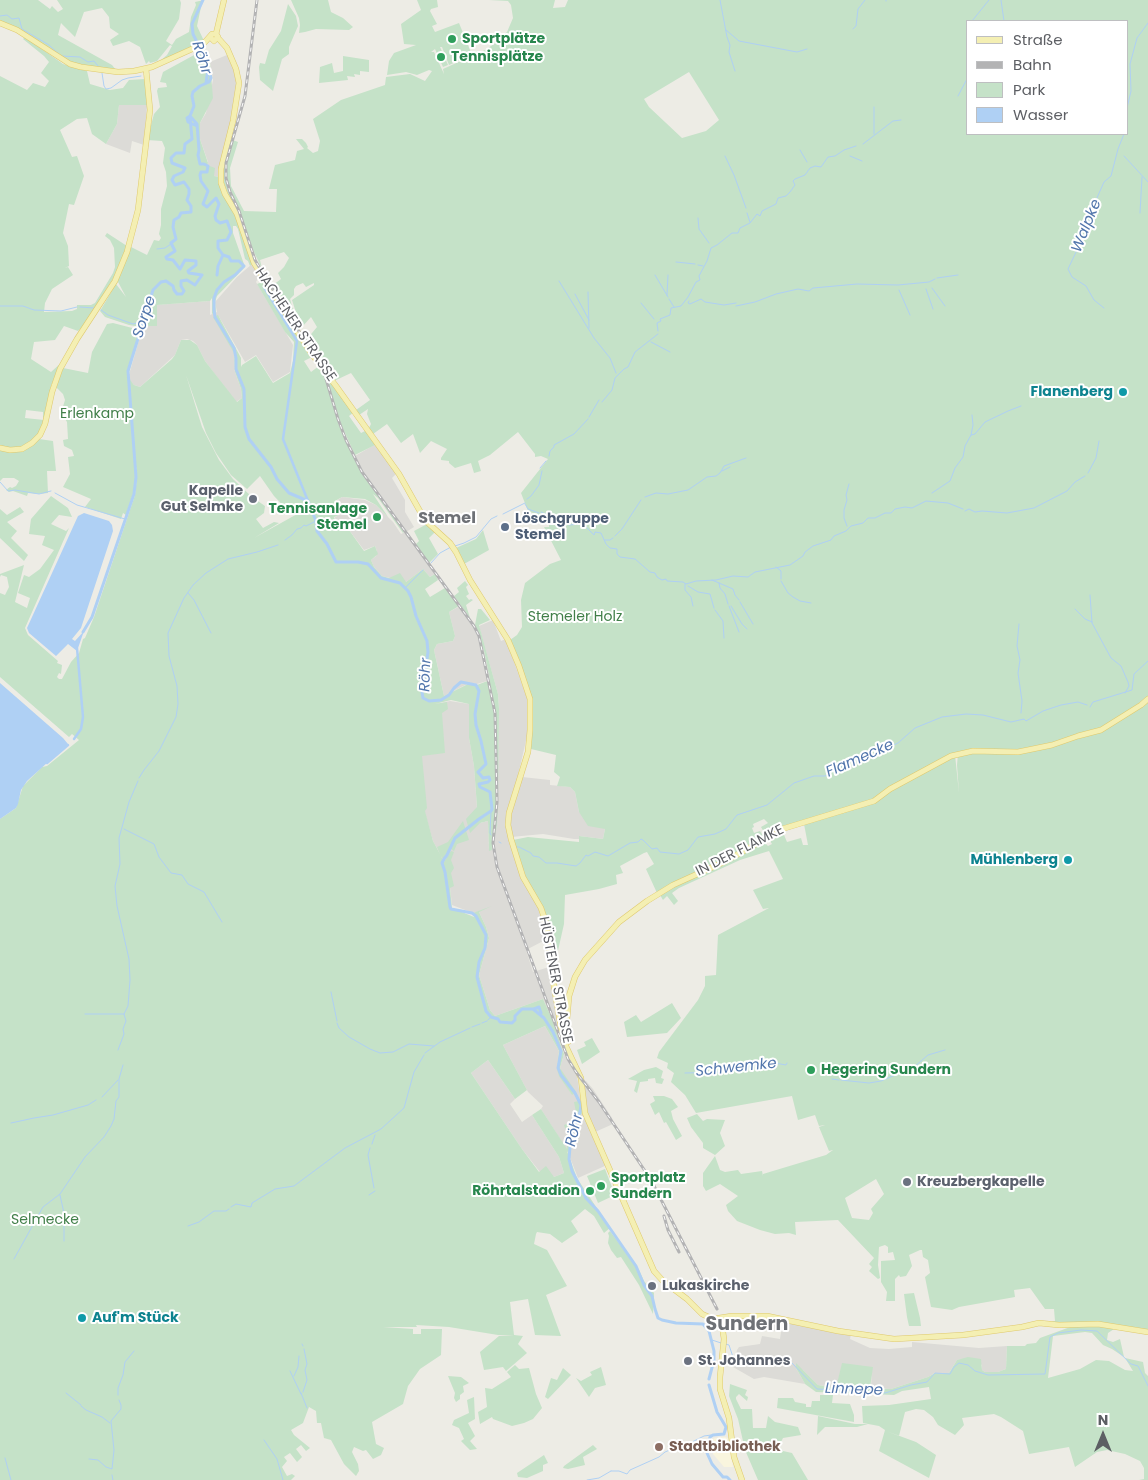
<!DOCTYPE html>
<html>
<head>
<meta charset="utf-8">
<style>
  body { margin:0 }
  #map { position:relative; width:1148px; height:1480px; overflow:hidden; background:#edece5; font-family:Poppins,sans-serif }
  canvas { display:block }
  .legend { position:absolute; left:966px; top:20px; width:162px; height:115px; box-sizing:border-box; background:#fff; border:1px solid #bebfc1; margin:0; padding:6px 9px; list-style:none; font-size:15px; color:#5d5f64 }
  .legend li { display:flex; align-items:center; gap:10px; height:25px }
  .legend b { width:25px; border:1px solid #bebfc1 }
  .north { position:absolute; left:1078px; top:1410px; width:50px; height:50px; -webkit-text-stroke:4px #fff; paint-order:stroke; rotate:0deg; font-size:14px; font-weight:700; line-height:20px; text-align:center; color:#5d5f64 }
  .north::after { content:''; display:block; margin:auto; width:18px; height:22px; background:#5d5f64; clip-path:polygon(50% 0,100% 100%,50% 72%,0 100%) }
</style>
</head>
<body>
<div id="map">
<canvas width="1148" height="1480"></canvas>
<ul class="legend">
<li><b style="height:6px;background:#f4efb3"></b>Straße</li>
<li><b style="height:6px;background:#b3b3b4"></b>Bahn</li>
<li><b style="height:14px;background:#c5e2c8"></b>Park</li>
<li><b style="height:14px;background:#afd0f4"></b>Wasser</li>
</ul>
<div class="north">N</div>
</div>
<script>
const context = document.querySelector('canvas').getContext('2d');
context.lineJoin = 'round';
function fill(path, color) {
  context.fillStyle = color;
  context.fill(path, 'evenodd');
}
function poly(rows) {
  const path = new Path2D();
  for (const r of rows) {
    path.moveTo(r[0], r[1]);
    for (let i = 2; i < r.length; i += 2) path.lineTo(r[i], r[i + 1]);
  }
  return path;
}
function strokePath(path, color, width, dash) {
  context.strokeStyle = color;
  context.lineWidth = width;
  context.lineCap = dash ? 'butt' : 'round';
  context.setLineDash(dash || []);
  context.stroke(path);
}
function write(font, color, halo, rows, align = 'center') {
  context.font = font + ' Poppins,sans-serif';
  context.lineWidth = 4;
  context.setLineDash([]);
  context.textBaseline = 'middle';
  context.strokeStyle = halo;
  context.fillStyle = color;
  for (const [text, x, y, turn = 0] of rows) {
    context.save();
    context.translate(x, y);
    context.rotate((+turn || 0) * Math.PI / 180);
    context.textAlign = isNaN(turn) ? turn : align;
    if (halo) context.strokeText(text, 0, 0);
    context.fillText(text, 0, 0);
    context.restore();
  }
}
const commercial = poly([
  [725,1437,728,1438,733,1467,724,1467,713,1454,712,1440,715,1438]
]);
const industrial = poly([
  [227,55,235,70,238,87,219,177,214,176,207,165,208,162,200,139,200,123,206,113,213,80,210,62],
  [119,105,147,105,144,145,132,141,130,153,106,144,117,124],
  [252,264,259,276,256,282,293,345,290,372,273,382,256,355,245,362,218,315,234,353,235,372,241,389,242,398,236,402,205,361,197,345,193,341,187,339,181,340,175,355,140,387,134,385,128,378,143,326,157,326,156,305,210,301,210,315,217,312,215,302,237,277],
  [376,444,396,474,392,478,405,500,405,512,414,527,406,532,435,574,430,577,423,569,406,582,382,576,374,567,371,560,376,556,377,551,375,546,364,550,349,530,338,530,335,517,339,515,336,501,342,497,365,500,376,505,393,522,401,534,405,532,367,479,355,456],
  [460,606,475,625,484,651,490,680,477,684,469,683,444,696,434,650,437,644,453,641,455,636,449,612],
  [493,620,501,641,506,639,528,701,528,732,507,823,539,910,543,931,546,933,547,939,526,950,533,972,549,967,559,1023,557,1024,552,1019,543,999,495,1016,490,1010,479,975,489,938,486,927,479,912,473,913,452,905,449,879,441,856,433,841,419,792,415,769,415,726,423,707,450,701,469,704,469,738,474,766,477,808,480,823,488,821,489,850,497,825,499,709,498,694,479,626],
  [522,777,550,780,550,785,570,787,575,792,579,812,605,829,603,839,579,836,579,839,574,839,543,834,511,837,510,818],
  [545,1026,559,1051,557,1069,572,1095,560,1068,564,1054,577,1076,581,1103,607,1165,578,1178,567,1150,541,1109,543,1106,528,1092,503,1045],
  [488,1060,515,1099,510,1104,522,1122,532,1115,559,1157,564,1173,554,1177,540,1172,522,1149,471,1073],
  [582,1080,586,1081,593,1089,612,1118,613,1124,595,1132,587,1114],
  [770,1318,851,1334,850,1339,870,1348,889,1349,912,1347,912,1342,979,1348,1007,1346,1006,1369,998,1372,985,1372,982,1370,982,1365,965,1359,957,1360,949,1373,935,1373,928,1377,891,1389,871,1388,872,1367,837,1388,818,1385,803,1370,796,1368,805,1384,764,1377,754,1379,733,1367,737,1350,739,1347,760,1344,762,1336,780,1339,781,1332,768,1330]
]);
const green = poly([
  [0,0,38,0,50,9,52,6,58,12,63,9,57,0,180,0,181,3,179,19,166,41,172,45,176,39,189,32,191,17,196,5,195,2,204,0,201,7,197,26,204,41,178,55,160,61,167,55,172,46,170,45,157,61,150,63,149,61,146,64,140,47,129,41,113,46,110,40,119,34,110,28,109,17,102,8,84,12,75,37,61,23,58,35,112,65,116,70,76,65,0,22],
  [291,0,328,0,331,12,343,18,353,27,349,30,316,29,305,32,299,33,300,25,299,18],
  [417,0,437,0,438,7,431,9,430,11,437,24,432,26,435,32,459,23,472,55,449,65,442,47,440,47,448,65,443,67,435,49,431,52,434,52,444,74,443,69,485,50,494,44,507,32,513,18,511,5,508,1,489,0,555,0,553,8,565,7,568,0,1148,0,1148,1331,1139,1328,1095,1323,1055,1325,1047,1323,1055,1321,1054,1309,1045,1309,1030,1288,1014,1290,1015,1297,959,1307,952,1310,931,1307,925,1277,930,1273,928,1260,923,1257,922,1250,920,1250,909,1255,912,1266,906,1276,900,1277,899,1275,895,1279,895,1301,886,1301,887,1292,881,1282,881,1261,895,1260,893,1252,888,1253,888,1247,885,1245,879,1247,878,1265,880,1278,878,1279,869,1271,872,1267,869,1264,874,1258,838,1220,795,1222,796,1235,789,1233,775,1234,760,1230,737,1221,728,1211,726,1205,738,1196,720,1184,706,1191,703,1186,703,1173,715,1156,720,1170,725,1172,738,1170,741,1174,762,1171,763,1176,763,1174,826,1155,833,1150,829,1151,819,1127,825,1125,819,1126,815,1115,798,1120,792,1096,696,1113,685,1095,671,1082,674,1073,667,1068,668,1063,657,1058,659,1052,698,1000,705,986,705,976,716,975,718,935,769,908,763,909,753,890,783,879,769,851,740,860,679,888,672,893,678,901,674,905,667,896,663,900,660,895,678,883,733,859,757,845,758,847,765,843,768,846,772,844,769,839,782,830,787,842,801,838,803,845,808,845,804,824,813,820,781,827,775,831,770,828,764,832,761,827,768,823,764,819,753,824,754,827,752,828,754,833,760,831,765,839,757,842,731,858,682,879,657,893,646,869,654,864,647,852,644,853,620,866,623,873,616,875,617,884,599,889,565,895,564,924,557,955,551,957,548,930,544,928,542,916,544,913,529,885,513,840,528,837,579,842,579,836,603,839,605,829,588,826,579,812,575,792,570,787,557,786,560,777,554,772,556,755,531,749,532,700,510,640,517,635,522,627,521,600,525,583,550,564,561,560,544,527,549,527,549,525,542,517,528,511,521,493,548,459,541,456,535,457,535,454,518,432,490,455,478,461,481,471,474,473,471,463,455,468,449,463,449,461,441,460,441,458,447,449,431,441,420,453,413,434,401,443,387,424,373,434,369,428,371,424,367,414,368,409,359,415,356,410,370,400,351,373,334,381,324,367,321,359,303,337,304,336,307,339,317,327,311,317,302,327,300,325,292,300,314,285,314,283,306,287,303,283,296,286,294,289,294,295,290,299,299,331,266,277,273,285,281,279,278,273,284,267,289,258,284,252,260,260,262,269,253,250,238,207,236,208,231,201,223,181,225,154,230,139,238,142,230,168,231,186,244,211,276,212,277,189,269,189,275,165,295,160,297,151,304,149,296,139,302,139,306,143,308,147,307,148,313,153,318,151,320,141,313,119,341,100,385,85,386,77,410,74,425,81,432,71,429,70,417,75,406,72,387,75,389,61,394,53,416,45,404,44,401,24,421,10],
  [967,21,1127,21,1127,134,967,134],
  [689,72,719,120,706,131,682,138,649,107,644,99],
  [1056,743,1056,745,1018,753,973,752,958,754,957,765,959,793,955,755,913,776,874,802,824,817,840,809,874,800,889,788,917,772,956,753,969,751,1018,751],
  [876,1179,884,1194,871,1209,873,1213,869,1220,852,1218,845,1198],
  [288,4,296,16,298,26,289,47,289,54,282,59,273,91,260,80,259,67,260,63,265,64,269,50,281,31],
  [25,37,63,64,87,71,90,84,110,90,123,88,129,80,145,79,147,105,119,105,117,124,106,144,92,134,87,118,77,119,60,130,72,157,77,156,84,176,74,205,69,204,63,233,68,246,69,266,65,268,68,267,73,275,52,289,45,303,44,312,72,311,77,309,77,305,91,305,95,303,113,273,115,267,114,248,110,240,105,236,107,233,127,246,114,277,84,325,78,331,64,326,55,340,34,342,31,359,51,372,61,363,51,386,45,417,43,418,43,412,26,410,25,418,44,420,37,437,22,447,12,449,0,447,0,76,27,90,33,83,45,87,49,81,41,73,49,62,44,56,23,39],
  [202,45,210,63,213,98,200,123,200,139,208,163,207,165,215,168,214,176,219,177,233,208,252,264,250,266,248,261,245,259,238,229,236,226,233,226,233,233,245,267,217,296,215,302,216,312,212,314,212,298,210,301,157,305,157,326,143,326,147,309,141,327,129,325,105,317,100,311,116,284,126,297,117,280,131,247,147,255,154,240,159,241,161,238,159,234,161,225,161,209,167,186,166,172,163,163,165,148,162,141,147,140,154,114,160,107,157,91,158,88,167,87,166,83,160,82,163,72,196,54,195,50],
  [343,56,369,60,369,72,360,71,360,75,354,74,355,77,347,76,348,80,319,83,320,67,332,63,334,73,343,71],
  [262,282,312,357,304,361,311,372,319,366,354,412,349,416,361,433,367,430,377,444,355,455,340,422,338,423,354,458,366,479,404,532,403,533,378,498,373,494,388,517,376,505,365,499,342,497,335,501,339,515,334,517,338,530,349,530,364,551,375,546,378,554,371,560,374,567,382,576,389,578,400,573,406,582,423,569,430,577,435,574,438,580,425,589,430,597,445,588,459,606,449,612,455,636,453,641,437,644,434,650,444,696,470,683,477,685,490,680,484,651,475,625,478,609,481,609,490,620,479,625,498,694,499,709,498,805,497,825,492,850,489,851,488,821,480,823,470,833,466,819,477,807,474,766,469,738,469,704,451,700,435,704,447,702,448,709,442,713,445,753,422,756,427,808,425,811,433,841,440,854,437,847,448,842,463,821,469,840,457,844,454,851,451,849,444,860,441,856,444,862,451,851,454,852,451,860,454,868,451,873,454,886,450,888,452,908,474,917,473,913,492,906,479,912,486,927,489,938,479,975,490,1010,495,1016,543,999,552,1019,564,1054,560,1068,576,1092,572,1095,559,1076,557,1069,559,1051,545,1026,503,1045,527,1090,515,1099,488,1060,471,1073,522,1149,539,1172,546,1166,554,1177,564,1173,559,1157,532,1115,541,1109,567,1149,568,1129,565,1128,564,1125,572,1122,576,1112,574,1102,579,1101,583,1113,581,1114,581,1118,577,1119,572,1137,570,1155,567,1151,577,1178,610,1228,604,1233,594,1216,585,1209,571,1221,578,1232,562,1243,550,1234,537,1232,536,1234,534,1244,547,1250,567,1286,546,1295,561,1336,535,1335,528,1299,510,1302,514,1335,498,1335,449,1327,416,1325,417,1327,383,1327,413,1329,413,1334,421,1334,421,1329,442,1329,441,1355,420,1369,408,1386,403,1404,372,1422,376,1444,384,1448,381,1455,373,1459,366,1450,363,1451,354,1447,352,1452,358,1464,359,1471,356,1476,344,1464,331,1440,324,1438,321,1423,317,1423,316,1411,309,1407,303,1423,291,1430,294,1435,310,1448,306,1451,301,1445,296,1449,302,1457,297,1462,290,1453,284,1457,287,1461,282,1467,287,1476,292,1474,295,1476,291,1480,0,1480,0,819,16,808,23,786,42,767,47,766,79,740,72,734,69,737,0,677,0,593,5,595,9,587,7,577,1,575,0,577,0,574,24,565,15,602,27,608,30,598,18,593,24,575,29,577,40,569,54,550,42,545,45,536,29,534,31,519,51,496,68,508,72,517,59,515,51,524,66,531,69,528,25,628,28,635,58,661,57,663,62,665,61,674,59,673,57,677,59,679,62,679,71,662,79,653,83,639,85,638,94,617,135,495,137,477,132,422,136,477,133,494,126,515,123,513,121,519,85,507,91,499,63,487,70,474,68,457,74,456,72,450,64,446,63,440,68,439,67,422,61,413,65,400,63,394,56,387,63,368,88,373,92,352,107,324,113,323,140,330,128,377,134,385,140,387,172,359,175,355,181,340,190,340,197,345,205,361,237,402,242,398,241,389,235,372,234,353,213,317,218,315,241,358,241,367,242,365,256,356,273,383,290,373,293,361,294,342,285,332,257,284],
  [186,375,206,433,216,453,231,475,247,489,260,476,274,496,292,515,308,508,254,538,279,523,274,522,263,528,256,519,264,513,265,506,252,497,233,479,219,460,202,427],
  [39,439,53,441,56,471,47,471,48,493,39,494,28,493,27,496,13,491,9,492,6,490,10,487,12,488,16,486,19,481,14,478,3,478,0,481,0,449,17,451],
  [20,507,24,512,7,522,17,531,11,538,28,555,24,561,0,538,0,509,7,515],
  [427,524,435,532,429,538,438,554,429,563,416,544,419,541,414,531],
  [483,530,489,550,464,564,456,548,476,539],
  [465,581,468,585,466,587,469,594,466,596,469,600,471,599,473,600,466,605,470,618,454,596,459,592,457,588],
  [672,1003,681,1018,667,1033,627,1037,624,1022,636,1015,641,1022],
  [592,1038,600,1052,582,1064,577,1050,586,1046,584,1042],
  [656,1067,663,1071,661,1078,664,1079,662,1084,656,1083,655,1078,648,1079,648,1081,640,1082,637,1093,634,1091,637,1081,628,1079,644,1070],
  [653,1096,664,1096,672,1099,678,1107,671,1111,673,1119,682,1136,676,1140,666,1122,664,1123,659,1112,655,1115,650,1104,655,1101],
  [697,1114,703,1121,707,1119,725,1120,720,1133,725,1146,715,1155,703,1148,703,1143,691,1127,687,1118],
  [605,1169,615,1195,598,1203,587,1176],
  [610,1231,639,1270,644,1281,654,1293,653,1314,639,1285,621,1257,617,1258,611,1250,608,1243,609,1236,608,1233],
  [914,1293,920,1318,921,1326,909,1326,907,1317,904,1294],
  [1084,1325,1117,1327,1108,1333,1107,1340,1113,1342,1120,1339,1124,1357,1112,1349,1103,1345,1092,1333,1085,1332,1053,1336,1048,1378,1080,1369,1096,1360,1109,1361,1125,1370,1133,1371,1125,1358,1143,1362,1145,1373,1148,1376,1148,1480,1139,1480,1144,1479,1144,1468,1140,1461,1125,1454,1107,1450,1097,1452,1075,1467,1069,1447,1029,1454,1023,1431,1001,1417,994,1414,962,1418,964,1425,955,1435,938,1425,933,1417,924,1410,916,1409,905,1412,899,1436,886,1431,916,1442,936,1455,929,1478,879,1451,885,1430,879,1426,863,1423,862,1406,889,1405,931,1399,929,1387,902,1391,894,1395,816,1392,805,1384,796,1368,796,1363,818,1385,836,1388,842,1363,873,1367,870,1388,891,1389,928,1377,935,1373,949,1373,957,1360,968,1357,981,1359,982,1370,985,1372,998,1372,1006,1369,1007,1346,1025,1346,1027,1344,1036,1343,1040,1338,1073,1326],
  [514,1335,523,1336,518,1344,527,1353,506,1371,503,1367,484,1370,480,1352,499,1336],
  [515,1365,519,1369,529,1368,536,1394,542,1408,533,1419,524,1423,512,1426,493,1419,492,1417,480,1424,478,1412,487,1407,485,1388,492,1389,511,1377,507,1372],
  [601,1367,606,1385,595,1388,589,1397,576,1378,581,1381,592,1375,590,1372],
  [563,1368,571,1375,548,1399,545,1397,551,1378,557,1380],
  [448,1376,461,1377,469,1383,463,1386,464,1392,460,1395,460,1399,456,1402,454,1398,455,1393],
  [730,1384,747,1390,745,1395,748,1397,747,1401,739,1394,736,1397,736,1399,741,1409,752,1409,753,1428,766,1428,768,1416,775,1422,798,1427,801,1435,783,1438,779,1446,783,1451,792,1453,808,1480,758,1480,745,1450,738,1419,729,1396],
  [820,1395,833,1395,832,1403,850,1404,854,1415,854,1422,777,1408,778,1398,793,1398,795,1402,806,1404,806,1407,811,1407,812,1401,820,1401],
  [474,1397,475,1419,468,1423,475,1436,470,1441,477,1449,470,1450,461,1441,464,1439,459,1428,452,1425,454,1420,469,1413,467,1400],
  [818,1416,855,1424,868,1424,857,1427,825,1427,817,1435],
  [593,1445,597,1449,583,1457,585,1465,568,1469,563,1468,564,1466],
  [544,1455,548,1463,543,1465,543,1471,527,1478,518,1477,517,1473]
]);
const water = poly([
  [84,513,109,521,112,525,113,531,81,628,72,639,75,641,84,631,77,651,68,644,56,656,29,633,27,628,78,516],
  [0,683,63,738,68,744,27,781,21,790,18,804,16,808,0,819]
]);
const stream = poly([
  [720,0,727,37,730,45,729,52,735,71],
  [886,0,886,1],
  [1001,0,1004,21],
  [0,16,7,15,12,19,19,18,22,29,49,45,61,56,80,57,88,62,94,61,98,66],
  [972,21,989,0],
  [853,29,856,26,858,9,865,0],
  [726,30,739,41,797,52,807,49],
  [102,73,104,86,106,89,111,88,122,80,128,78,141,76],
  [958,96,967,79],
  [1127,108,1131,91,1130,64,1137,38,1148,23],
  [874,134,874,107],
  [863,144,893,121,901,120],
  [800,150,807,162],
  [725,156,734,175,746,208],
  [850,156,862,161],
  [1124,156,1148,182],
  [747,213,750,222],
  [1140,213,1142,177],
  [698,218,699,229,709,243],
  [157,249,165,248,171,244],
  [676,262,695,264],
  [698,265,703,266],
  [655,275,668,297],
  [937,278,958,275],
  [559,281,594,338,610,358,616,373],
  [932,288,945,306],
  [926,289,933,309],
  [899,290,910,315],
  [588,292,589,328],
  [575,294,589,320],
  [667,295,668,275],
  [669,299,674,307],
  [689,301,688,303,690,304,701,299,705,302,724,305,736,303],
  [641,303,654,319],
  [0,306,23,306,34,310,61,311,77,307],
  [736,306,755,302,776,294,798,289,809,291,813,288,857,284,898,285,929,282,935,279],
  [80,307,94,308],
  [1104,308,1094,300,1086,286,1072,277,1068,269,1088,227,1096,200,1104,182,1111,176,1118,149,1124,134],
  [101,310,108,315,133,324,144,321],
  [658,331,657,323,661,321,660,319,670,315,671,308,681,306,688,297,696,282,700,280,699,276,707,261,711,248,717,245,732,233,738,233,740,228,750,223,757,214,760,216,762,211,776,204,778,198,786,196,790,192,795,185,793,181,795,179,805,175,810,168,815,166,821,167,828,157,835,156,844,150,856,146],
  [651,342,670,352],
  [602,402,612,390,615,378,624,369,628,367,635,352,658,334],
  [589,417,599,400],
  [971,435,973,425,972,415],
  [549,456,550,451,554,447,554,445,574,434,588,419],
  [540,468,546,461],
  [722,471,730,467],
  [1088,473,1096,458,1099,441],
  [0,482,8,491,15,490,39,494,51,491],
  [55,493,77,505,125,519],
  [932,493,950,481,955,468,963,457,965,446,971,435,975,434,985,422,1008,411,1021,406],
  [645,497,656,493,668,494,688,490,707,477,716,476,720,473,724,466,746,458],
  [527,499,531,496,539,485,542,471],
  [525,504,528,509,539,513],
  [965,511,969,509,975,512,982,511,1007,513,1034,508,1067,491,1075,482,1085,476],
  [541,512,545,514,550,512,569,525,581,524,584,525,594,535,595,532,601,533,606,544,610,548,617,549,617,554,620,557,635,559,650,572,655,573,657,577,662,580,666,579,667,581,683,582,686,584,696,581,716,580,733,576,748,577,755,572,790,565,803,556,805,552,813,546,831,540,834,536,846,531,851,526,863,523,868,518,875,518,885,513,891,513,895,509,905,507,912,508,926,501,948,503,963,509],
  [503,514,525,503],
  [847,526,844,518,844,510,847,500,846,495,849,484],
  [615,536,622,529,641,500],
  [285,540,292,535,297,529,301,528,304,525,306,526,316,521],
  [605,540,610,540,613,538],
  [455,546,464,543,476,537,491,519,497,516],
  [431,563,440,553,451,547],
  [776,567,781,571,781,579],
  [712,580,733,589,735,595,739,600],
  [781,581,788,593,793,597,800,601,811,603],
  [719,583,720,588,725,594,728,604],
  [685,584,685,590,691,597,693,606],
  [688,586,698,592,710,594,714,608],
  [405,588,423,570],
  [188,593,194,600,211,633],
  [1090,595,1092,623,1111,658,1121,666,1128,682,1129,686,1125,693],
  [740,602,753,624],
  [729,606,739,632],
  [731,606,742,624,747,629],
  [1075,609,1085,619,1092,622],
  [715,610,723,621,724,638],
  [1019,624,1017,646,1020,660,1018,673,1022,701,1021,713],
  [1090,707,1093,702,1132,690,1134,674,1148,661],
  [139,778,144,770,159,751,176,717,178,704,177,686,169,656,168,633,184,598,193,585,206,573,228,559,257,552,278,545],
  [491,811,490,833,491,835],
  [124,829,154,844,159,857,171,873,182,875,188,884,204,892,222,922],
  [499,842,501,843],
  [515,847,519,847,531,853,533,856,539,857,546,863,557,863,576,866,580,863,586,855,588,856,595,852,608,856,630,843,638,842,641,839,643,840,652,849,657,848,660,852,679,854,688,850,698,837,715,834,726,829,737,815,767,805,794,783,814,776,825,776,850,761,869,757,898,743,915,728,942,717,966,714,983,715,1011,722,1024,719,1026,721,1043,711,1061,705,1078,702,1087,705],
  [331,992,337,1021],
  [85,1014,124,1014],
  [488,1020,491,1017],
  [337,1023,339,1028,349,1037,370,1049,380,1053,393,1052,409,1044,434,1046],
  [482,1023,487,1021],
  [472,1027,480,1024],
  [118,1050,124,1034,123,1029,126,1021,124,1014,128,1006,130,980,129,959,117,906,115,886,120,864,119,838,129,802,138,781],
  [425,1053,440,1042,470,1028],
  [685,1073,726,1072,739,1070,755,1065,775,1063,786,1065,787,1063],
  [832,1079,839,1080],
  [841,1080,869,1083,881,1081,914,1067,928,1055,945,1050],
  [102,1097,118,1080],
  [11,1123,34,1118,53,1115,88,1105,96,1100],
  [372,1144,375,1135],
  [370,1148,368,1155,374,1188],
  [60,1195,64,1213,64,1241],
  [369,1195,375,1191],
  [231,1207,236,1204,251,1207,252,1203,275,1189,294,1186,345,1148,381,1129,404,1108,414,1072,424,1055],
  [188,1226,199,1222,214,1211,226,1211,229,1209],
  [14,1259,43,1207,60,1194,85,1157,104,1137,111,1126,114,1119,116,1101,119,1097,119,1079,123,1065],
  [712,1340,721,1343],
  [302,1344,303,1346],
  [725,1344,729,1345,733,1357],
  [739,1359,754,1358,771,1363,791,1362,817,1389,879,1392,885,1393,911,1385,927,1382,935,1373,950,1374,954,1367,959,1363,968,1365,975,1371,988,1375,1045,1374,1050,1337,1058,1333,1081,1330,1097,1331,1131,1364,1138,1366,1148,1386],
  [290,1371,301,1394],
  [294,1376,298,1367,299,1356],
  [303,1392,307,1380,305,1370,307,1364,304,1349],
  [66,1393,81,1405],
  [301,1393,307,1408],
  [118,1395,118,1388,123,1375,125,1362,134,1351],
  [81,1406,86,1410,102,1417,110,1423],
  [264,1440,277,1459,283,1480],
  [5,1458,11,1480],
  [89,1459,98,1460,106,1467,112,1469,114,1450,111,1421,121,1409,121,1405,119,1400],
  [611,1471,619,1471,627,1474,630,1470,659,1457,665,1452,677,1447,686,1445,704,1436,711,1435],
  [112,1475,113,1480],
  [587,1480,599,1478,611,1471]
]);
const canal = poly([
  [264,287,297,341,283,439,308,501],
  [74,739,81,729,83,717,77,648],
  [47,763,68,745]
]);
const river = poly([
  [203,0,192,24,193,34,207,63,211,78,209,82,200,86,193,92,192,96,194,106,190,116,197,124,199,150,198,155,200,164,204,164,208,166,207,172,201,172,200,175,201,181,208,191,203,204,207,207,216,198,219,204,215,216,216,220,220,223,227,221,231,232,227,240,218,241,218,248,223,255,229,257,231,261,239,261,244,266,235,275,224,282,217,290,214,298,214,310,215,317,234,348,236,358,236,369,244,389,245,427,249,439,271,467,277,479,289,493,308,501,316,521,317,531,327,544,336,562,358,562,368,564,381,578,400,583,408,591,411,597,416,616,427,641,428,652,422,692,423,698,429,701,441,700,449,695,454,688,461,682,476,685,479,691,475,714,476,725,481,741,486,764,478,772,483,778,489,777,490,780,488,782,479,784,480,787,490,792,492,809,491,811,479,819,455,838,447,855,444,859,442,863,445,872,450,907,451,909,472,913,476,916,486,935,485,948,479,962,477,977,486,1011,491,1017,498,1019,500,1022,512,1023,515,1020,515,1016,522,1009,533,1009,544,1018,553,1032,561,1051,558,1068,561,1075,575,1093,581,1105,580,1112,571,1135,569,1159,572,1171,586,1198,598,1211,636,1266,644,1285,652,1296,655,1309,658,1318,662,1320,676,1323,703,1324,709,1331,714,1351,714,1360,709,1379],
  [206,83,208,69],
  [190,116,187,118,188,122,197,126],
  [217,275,218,266,223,255],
  [83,632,92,617,134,494,136,477,128,371,153,290,161,282,166,281,173,286,174,290,177,294,182,294,184,291,181,286,181,281,187,280,195,285,202,275,189,273,188,271,196,265,196,261,185,260,180,269,173,260,167,259,166,257,175,251,171,243,176,239,173,227,174,220,179,217,181,213,191,212,191,206,187,200,189,194,189,189,184,182,175,185,172,180,174,176,183,172,185,168,172,163,171,158,176,153,184,153,185,144,192,139,190,117],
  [534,1009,539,1007,541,1013],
  [709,1385,717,1412,726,1427,724,1434,713,1435,710,1437,707,1453,712,1464,723,1477,727,1477,730,1480]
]);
const major = poly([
  [0,23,17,30,70,64,81,67,118,72,134,71,152,67,192,49,205,42,212,34,216,34,218,37,214,41,210,37],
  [216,34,224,0],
  [218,38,227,48,236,69,239,83,233,121,221,169,221,183,225,194,237,214,254,263,311,353,336,386,399,474,421,513,427,522,450,543,456,552,470,580,508,640,519,666,530,699,530,730,528,752,509,813,508,825,511,839,523,877,541,908,546,923,554,986,563,1040,581,1078,585,1113,654,1271,663,1281,687,1299,702,1314,713,1319,732,1316,767,1316,838,1331,894,1339,963,1335,1022,1327,1039,1323,1059,1325,1098,1324,1148,1332],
  [0,448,10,450,22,449,32,443,40,435,45,424,52,392,60,369,77,339,115,281,127,252,138,210,150,110,146,69],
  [568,1042,566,1031,569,996,575,977,585,960,619,922,647,901,673,885,726,861,756,844,770,838,782,829,874,801,890,789,951,756,973,751,1018,752,1052,745,1078,736,1101,730,1141,705,1148,699],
  [721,1319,724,1339,720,1377,720,1389,729,1418,734,1457,742,1480]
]);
const rail = poly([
  [257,0,245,96,226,163,226,178,230,192,239,211,255,260,293,323,321,362,338,419,346,440,362,472,474,626,479,636,495,713,497,802,493,843,497,867,568,1059,576,1072,599,1102,651,1180,717,1309],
  [664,1216,668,1230,679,1252]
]);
const markers = [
  [452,39,5,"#2e9e5b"],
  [441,57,5,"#2e9e5b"],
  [1123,392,5,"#0f9aa8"],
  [253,499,5,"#6b7280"],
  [377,517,5,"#2e9e5b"],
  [505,527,5,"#5c6f8a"],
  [1068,860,5,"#0f9aa8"],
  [811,1070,5,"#2e9e5b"],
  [907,1182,5,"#6b7280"],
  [601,1186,5,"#2e9e5b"],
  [590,1191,5,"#2e9e5b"],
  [652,1286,5,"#6b7280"],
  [82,1318,5,"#0f9aa8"],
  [688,1361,5,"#6b7280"],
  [659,1447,5,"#8d6e63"]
];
const leisureNames = [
  ["Sportplätze",462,39],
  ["Tennisplätze",451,57],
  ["Tennisanlage",367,509,"right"],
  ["Stemel",367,525,"right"],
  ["Hegering Sundern",821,1070],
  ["Sportplatz",611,1178],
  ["Sundern",611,1194],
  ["Röhrtalstadion",580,1191,"right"]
];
const streetNames = [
  ["HACHENER STRASSE",295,325,56],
  ["IN DER FLAMKE",740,851,-27],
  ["HÜSTENER STRASSE",555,980,79]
];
const cultureNames = [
  ["Flanenberg",1113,392],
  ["Mühlenberg",1058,860],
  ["Auf'm Stück",92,1318,"left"]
];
const parkNames = [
  ["Erlenkamp",97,414],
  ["Stemeler Holz",575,617],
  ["Selmecke",45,1220]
];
const worshipNames = [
  ["Kapelle",243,491,"right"],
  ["Gut Selmke",243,507,"right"],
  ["Kreuzbergkapelle",917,1182],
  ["Lukaskirche",662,1286],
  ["St. Johannes",698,1361]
];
const serviceNames = [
  ["Löschgruppe",515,519],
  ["Stemel",515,535]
];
const educationNames = [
  ["Stadtbibliothek",669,1447]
];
const waterNames = [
  ["Röhr",201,58,72],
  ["Walpke",1087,226,-68],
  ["Sorpe",145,317,-72],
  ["Röhr",426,675,-88],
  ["Flamecke",860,759,-24],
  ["Schwemke",736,1068,-6],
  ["Röhr",575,1130,-77],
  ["Linnepe",854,1390,2]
];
const quarterNames = [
  ["Stemel",447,519]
];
const districtNames = [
  ["Sundern",747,1325]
];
fill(commercial, '#f9f5de');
fill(industrial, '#dcdbd7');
fill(green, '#c5e2c8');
fill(water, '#afd0f4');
strokePath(stream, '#afd0f4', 1);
strokePath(canal, '#afd0f4', 2.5);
strokePath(river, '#afd0f4', 3);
strokePath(major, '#dfc96d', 6);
strokePath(major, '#f4efb3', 5);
strokePath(rail, '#b3b3b4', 3);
strokePath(rail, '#fff', 1, [4]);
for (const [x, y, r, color] of markers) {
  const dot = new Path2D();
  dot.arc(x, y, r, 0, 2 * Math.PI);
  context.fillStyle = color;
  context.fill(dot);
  strokePath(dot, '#fff', 2);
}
write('bold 14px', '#27864d', '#fff', leisureNames, 'left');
write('14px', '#5d5f64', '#fff', streetNames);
write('bold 14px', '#0d838f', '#fff', cultureNames, 'right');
write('14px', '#417f49', '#fff', parkNames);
write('bold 14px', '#5b616d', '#fff', worshipNames, 'left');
write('bold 14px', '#4e5e75', '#fff', serviceNames, 'left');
write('bold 14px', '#785e54', '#fff', educationNames, 'left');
write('italic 15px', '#5276ac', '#fff', waterNames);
write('bold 16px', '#6e7176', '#fff', quarterNames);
write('bold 19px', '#6e7176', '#fff', districtNames);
</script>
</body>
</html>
